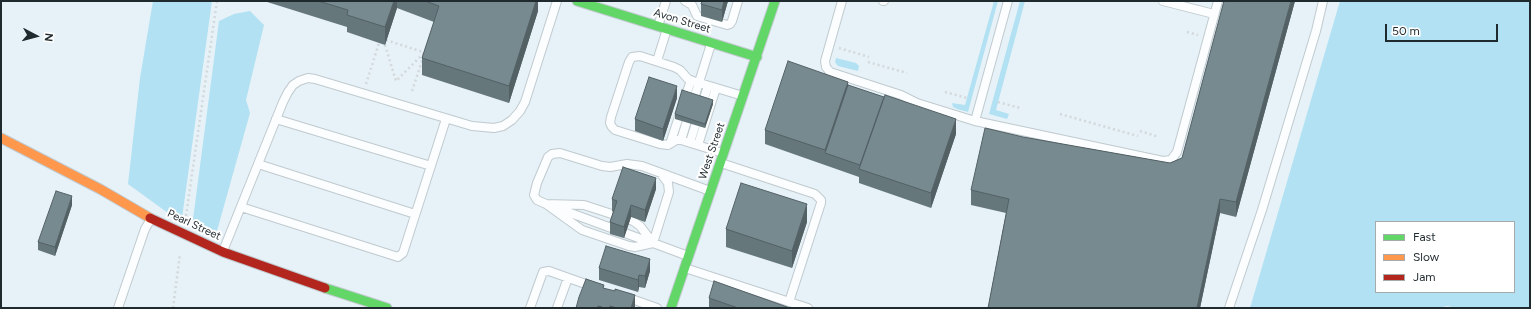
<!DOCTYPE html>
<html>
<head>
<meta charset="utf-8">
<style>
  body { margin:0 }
  #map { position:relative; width:1531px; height:309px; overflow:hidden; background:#e6f2f7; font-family:Figtree,sans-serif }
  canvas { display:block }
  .frame { position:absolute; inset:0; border:2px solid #1f2a2e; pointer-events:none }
  .legend { position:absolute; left:1375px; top:221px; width:140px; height:72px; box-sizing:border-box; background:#fff; border:1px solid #a5aaab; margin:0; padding:5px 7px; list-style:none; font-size:12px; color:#1f2a2e }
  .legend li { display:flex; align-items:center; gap:8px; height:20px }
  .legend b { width:20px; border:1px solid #a5aaab }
  .north { position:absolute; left:16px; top:16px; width:40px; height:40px; -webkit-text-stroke:3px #fff; paint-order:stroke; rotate:96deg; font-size:11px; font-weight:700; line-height:16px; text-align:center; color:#1f2a2e }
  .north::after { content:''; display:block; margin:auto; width:14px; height:18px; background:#1f2a2e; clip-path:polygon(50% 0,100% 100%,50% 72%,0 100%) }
  .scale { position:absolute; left:1385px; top:24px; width:113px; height:18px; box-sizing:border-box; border:2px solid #1f2a2e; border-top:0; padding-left:5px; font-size:12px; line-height:14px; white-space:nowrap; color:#1f2a2e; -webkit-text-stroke:3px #fff; paint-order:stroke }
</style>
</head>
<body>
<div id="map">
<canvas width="1531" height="309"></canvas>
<div class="frame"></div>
<ul class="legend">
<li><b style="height:5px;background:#63d668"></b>Fast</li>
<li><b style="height:5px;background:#ff974d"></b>Slow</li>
<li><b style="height:5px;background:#b3261e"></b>Jam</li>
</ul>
<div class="north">N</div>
<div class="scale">50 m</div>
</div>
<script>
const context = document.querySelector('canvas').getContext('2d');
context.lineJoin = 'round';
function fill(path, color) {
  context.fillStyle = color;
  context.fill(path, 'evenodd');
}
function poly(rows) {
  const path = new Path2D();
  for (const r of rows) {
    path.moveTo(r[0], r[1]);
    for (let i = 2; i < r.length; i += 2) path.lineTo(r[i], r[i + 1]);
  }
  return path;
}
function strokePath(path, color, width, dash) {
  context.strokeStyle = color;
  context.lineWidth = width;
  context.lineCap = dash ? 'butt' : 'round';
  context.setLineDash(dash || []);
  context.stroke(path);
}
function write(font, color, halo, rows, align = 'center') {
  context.font = font + ' Figtree,sans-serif';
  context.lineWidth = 4;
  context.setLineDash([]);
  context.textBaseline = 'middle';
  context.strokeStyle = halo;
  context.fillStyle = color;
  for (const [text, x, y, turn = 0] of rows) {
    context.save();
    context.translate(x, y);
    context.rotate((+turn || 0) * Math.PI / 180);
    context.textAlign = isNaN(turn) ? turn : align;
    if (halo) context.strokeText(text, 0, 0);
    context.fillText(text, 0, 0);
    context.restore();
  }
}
const green = poly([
  [153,1,212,1,182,218,179,221,128,184,140,78],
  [994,1,998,1,968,112,957,109,953,107,952,103,965,105],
  [1020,1,1025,1,996,110,1009,114,1007,119,989,114],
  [1340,1,1530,1,1530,308,1457,308,1447,306,1438,308,1250,308],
  [1376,222,1514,222,1514,292,1376,292],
  [250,11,264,25,246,100,250,113,215,238,192,227,219,21,234,14],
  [836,58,856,63,859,66,858,71,838,66,835,62]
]);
const path = poly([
  [1187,32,1198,35],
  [386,40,426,53],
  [385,45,396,81,425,52],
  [839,48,869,57],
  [868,62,907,73],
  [366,84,379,43],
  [412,91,423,58],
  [945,92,967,98],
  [998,102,1020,108],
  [1060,114,1138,136],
  [1140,131,1159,137],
  [186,216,217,1],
  [173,308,180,254]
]);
const lane = poly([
  [685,1,692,5,697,16,727,25,730,24,732,21,738,1],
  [842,1,825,61,826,67,830,72,901,95,917,103,975,121,1163,161,1171,160,1177,152,1218,1],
  [883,1,884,1],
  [1163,1,1214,14],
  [658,26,666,1],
  [657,61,667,29],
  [276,119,431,166],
  [975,121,1008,1],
  [681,140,711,44],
  [690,142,708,86],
  [670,144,691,80],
  [698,145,716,88],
  [723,153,681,140,676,140,668,145,660,144,615,130,612,127,610,123,611,117,629,62,632,57,640,56,674,67,680,70,688,79,693,81,743,96],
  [721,163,815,194,821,200,821,203,789,302],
  [258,164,415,214],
  [546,204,584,205,633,221,640,226,653,243],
  [241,207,398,257,403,253,446,119],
  [557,208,652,243],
  [653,243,669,192,668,183,662,175],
  [223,251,283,102,288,92,293,85,299,81,308,78,315,79,472,126,494,128,503,126,512,120,520,111,525,102,557,1],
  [688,256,653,243,635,247,629,246,582,230,546,204,537,200,534,195,537,183,548,157,552,154,560,153,602,166,610,167,627,164,642,166,710,191],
  [685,268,808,308],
  [626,297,657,308],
  [118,308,145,229,151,219],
  [530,308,543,272,549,271,594,287],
  [557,308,568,278],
  [1229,308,1262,210,1316,31,1323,1]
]);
const fast = poly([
  [577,1,757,57],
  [325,288,387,308],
  [671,308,775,1]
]);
const slow = poly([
  [1,138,100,189,150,218]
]);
const jam = poly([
  [150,218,223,252,325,288]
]);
const wall = poly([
  [264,1,538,1,538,11,509,103,422,75,422,58,434,22,397,8,385,45,347,32,347,27],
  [702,1,728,1,722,22,701,16,701,4],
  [1295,1,1236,217,1220,213,1200,308,988,308,1006,213,971,205,971,190,1023,137,1170,163,1182,158],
  [848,85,956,134,931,208,859,183,859,177,765,144,765,130],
  [677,98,663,141,635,131,635,119],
  [713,104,705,128,675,119,675,114],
  [656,189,645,222,631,217,624,238,610,234,610,222,613,212,612,211,612,199],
  [72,205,55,256,38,250,38,242],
  [807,222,792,268,726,247,726,229],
  [599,268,650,271,645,288,639,287,638,292,599,280],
  [604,288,635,308,576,308],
  [709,298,790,308,709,308]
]);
const shadedWall = poly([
  [394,1,397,1,397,8,385,45,385,27],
  [536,1,538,1,538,11,509,103,509,86],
  [724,1,728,1,722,22,722,10],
  [1291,1,1295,1,1236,217,1236,202],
  [848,82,848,96,825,153,825,150],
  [677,86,677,98,663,141,663,129],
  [713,100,713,104,705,128,705,124],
  [956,119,956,134,931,208,931,193],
  [656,178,656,189,645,222,645,210],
  [72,196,72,205,55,256,55,247],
  [1220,199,1220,213,1200,308,1197,308],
  [807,204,807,222,792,268,792,251],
  [631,205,631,217,624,238,624,227],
  [650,259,650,271,645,288,645,276],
  [639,275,639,287,638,292,638,280],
  [635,295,635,308,631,308]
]);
const building = poly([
  [318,1,394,1,385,27,347,15,348,10,318,1],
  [425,1,536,1,509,86,422,58,439,6,425,1],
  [702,1,724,1,722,10,701,4,702,1],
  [1224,1,1291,1,1236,202,1220,199,1197,308,988,308,1009,199,971,190,985,128,1023,137,1170,163,1182,158,1224,1],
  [788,61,848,82,825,150,765,130,788,61],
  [649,77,677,86,663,129,635,119,649,77],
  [848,85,884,97,860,165,825,153,848,85],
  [682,90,713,100,705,124,675,114,682,90],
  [885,95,956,119,931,193,859,169,885,95],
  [623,167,656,178,645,210,631,205,624,227,610,222,617,201,612,199,623,167],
  [741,183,807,204,792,251,726,229,741,183],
  [56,191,72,196,55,247,38,242,56,191],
  [606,246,650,259,645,276,639,275,638,280,599,268,606,246],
  [586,279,604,285,603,288,615,291,615,289,635,295,631,308,617,308,610,306,610,308,602,308,602,307,598,306,597,308,576,308,579,297,586,279],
  [714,281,790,308,738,308,709,298,714,281]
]);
const streetNames = [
  ["Avon Street",682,21,17],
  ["West Street",712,151,-71],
  ["Pearl Street",194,225,25]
];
fill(green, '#b1e1f2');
strokePath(lane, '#c0cacf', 10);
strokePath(fast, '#c0cacf', 11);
strokePath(slow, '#c0cacf', 11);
strokePath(jam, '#c0cacf', 11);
strokePath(path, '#d4d8da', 2.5, [2, 3]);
strokePath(lane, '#fbfdfe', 8);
strokePath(fast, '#63d668', 9);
strokePath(slow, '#ff974d', 9);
strokePath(jam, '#b3261e', 9);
fill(wall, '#66777c');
fill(shadedWall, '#536165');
fill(building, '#778a90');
strokePath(building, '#536165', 1);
write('11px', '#1f2a2e', '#fff', streetNames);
</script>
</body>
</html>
